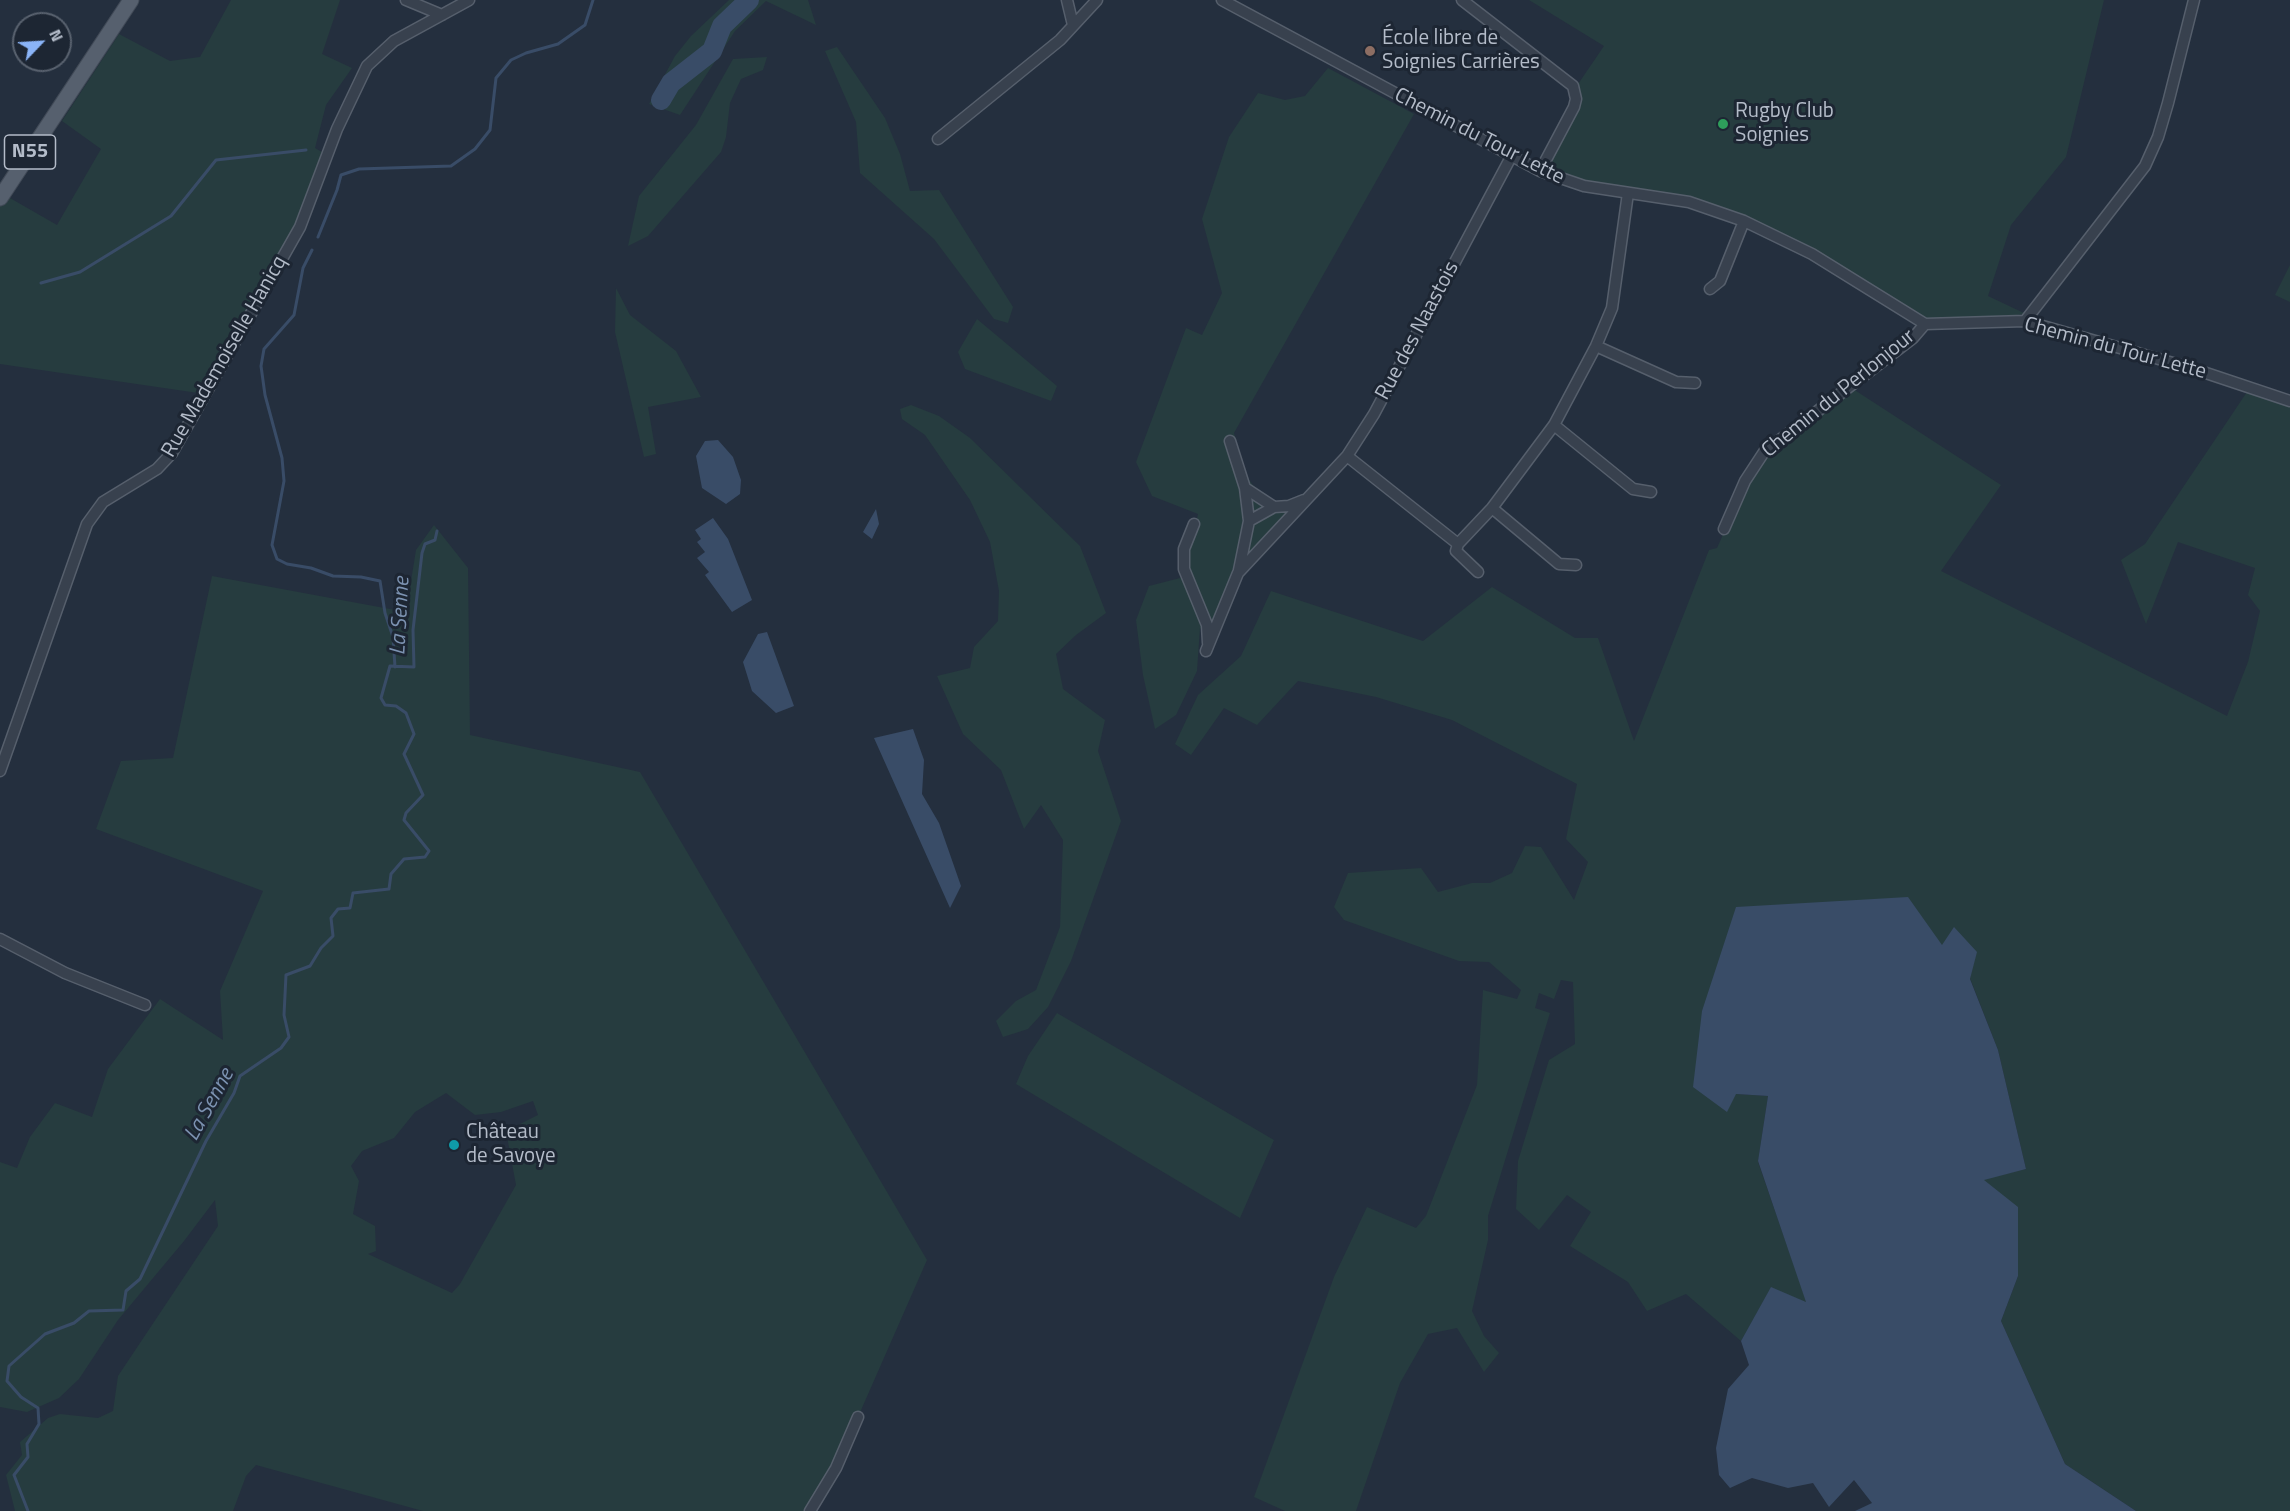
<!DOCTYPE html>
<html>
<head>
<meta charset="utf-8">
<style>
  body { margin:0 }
  #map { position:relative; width:2290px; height:1511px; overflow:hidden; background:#242f3e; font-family:"Titillium Web",sans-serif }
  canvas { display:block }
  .north { position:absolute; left:12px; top:12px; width:60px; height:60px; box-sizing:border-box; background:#1d2633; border:2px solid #59626f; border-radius:50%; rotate:65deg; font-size:16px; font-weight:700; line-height:24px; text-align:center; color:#b4bcc9 }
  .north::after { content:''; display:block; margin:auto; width:21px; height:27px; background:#8ab4f8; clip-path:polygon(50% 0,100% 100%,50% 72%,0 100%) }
</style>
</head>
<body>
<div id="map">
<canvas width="2290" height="1511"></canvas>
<div class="north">N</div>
</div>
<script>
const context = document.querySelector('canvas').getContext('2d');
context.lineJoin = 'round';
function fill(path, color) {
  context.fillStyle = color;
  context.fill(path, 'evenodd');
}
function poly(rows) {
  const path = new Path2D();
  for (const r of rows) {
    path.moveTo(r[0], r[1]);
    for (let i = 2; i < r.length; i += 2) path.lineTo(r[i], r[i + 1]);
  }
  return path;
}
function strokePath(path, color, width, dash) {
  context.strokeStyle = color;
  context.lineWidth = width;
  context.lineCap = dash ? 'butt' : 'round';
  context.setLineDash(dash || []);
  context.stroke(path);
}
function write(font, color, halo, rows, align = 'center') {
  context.font = font + ' "Titillium Web",sans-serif';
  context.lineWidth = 6;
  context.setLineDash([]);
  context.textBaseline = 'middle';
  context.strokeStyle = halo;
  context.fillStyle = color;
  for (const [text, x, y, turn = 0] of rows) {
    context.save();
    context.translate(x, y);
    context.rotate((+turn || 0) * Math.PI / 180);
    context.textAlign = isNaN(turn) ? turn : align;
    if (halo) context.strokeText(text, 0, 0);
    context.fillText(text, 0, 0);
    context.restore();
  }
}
const green = poly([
  [231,0,340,0,322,54,352,68,326,105,315,148,327,155,305,216,205,394,0,364,0,198,3,194,57,225,101,149,62,121,119,34,170,61,200,57],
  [729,0,808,0,816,25,766,1,735,31,680,115,649,104,675,56,691,36],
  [1529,0,2104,0,2066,157,2011,225,1988,296,2026,314,1925,324,1744,221,1641,194,1540,171,1572,110,1574,90,1604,46],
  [837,47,885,118,900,154,910,191,939,190,1013,307,1008,323,994,319,934,239,860,173,856,122,825,51],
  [767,57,763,70,741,79,730,103,726,137,721,152,648,236,628,246,639,196,696,125,733,59],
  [1328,68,1414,114,1234,433,1247,477,1259,493,1274,501,1307,503,1241,578,1211,642,1200,628,1197,671,1176,715,1155,729,1143,675,1136,620,1149,586,1184,577,1198,514,1152,496,1136,462,1186,328,1202,335,1222,293,1202,219,1229,137,1258,93,1285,100,1305,96],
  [2290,265,2290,302,2275,295],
  [616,288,630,315,676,351,701,397,648,407,656,454,644,457,615,332],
  [977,319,1057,386,1051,401,965,369,958,352],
  [2251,386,2290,401,2290,1511,2136,1511,2065,1464,2001,1321,2018,1276,1983,1179,2026,1169,1998,1050,1970,978,1976,952,1942,945,1736,1094,1768,1096,1758,1162,1807,1303,1771,1288,1741,1341,1686,1294,1647,1311,1628,1282,1570,1246,1591,1212,1567,1195,1539,1230,1516,1209,1518,1161,1549,1060,1575,1044,1573,982,1561,980,1554,999,1539,993,1535,1008,1550,1013,1488,1216,1488,1240,1472,1311,1484,1336,1499,1353,1484,1372,1457,1328,1428,1334,1400,1383,1356,1511,1285,1511,1254,1497,1334,1277,1367,1207,1416,1228,1426,1216,1477,1085,1483,990,1517,999,1521,990,1489,962,1459,961,1344,920,1334,907,1348,873,1421,868,1438,892,1472,883,1490,883,1512,873,1525,846,1541,847,1574,900,1588,862,1566,839,1577,784,1452,720,1376,697,1298,681,1257,725,1224,708,1191,755,1175,744,1198,695,1241,656,1271,591,1423,641,1492,587,1575,638,1598,638,1634,741,1709,550,1717,548,1755,463,1850,387,2001,485,1941,571,2227,716,2248,662,2260,611,2248,595,2255,568,2178,542,2146,624,2121,560,2145,544],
  [911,405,939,416,970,438,1080,546,1106,613,1076,635,1056,654,1063,689,1105,720,1098,751,1121,821,1071,961,1048,1007,1028,1029,1003,1037,996,1021,1016,1001,1036,990,1060,927,1063,840,1041,805,1024,829,1001,770,963,734,937,676,970,668,974,647,998,621,999,591,990,542,970,500,925,435,902,419,900,409],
  [434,525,468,568,470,735,640,772,927,1260,858,1417,810,1511,423,1511,256,1465,246,1476,233,1511,15,1511,6,1475,22,1455,20,1442,48,1418,60,1414,98,1418,113,1411,118,1376,218,1226,215,1200,184,1241,118,1320,79,1379,59,1398,27,1412,0,1407,0,1162,17,1168,30,1137,55,1103,92,1117,108,1069,160,999,223,1040,220,991,263,891,96,829,121,761,173,758,212,576,406,612,416,550],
  [446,1093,475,1115,501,1112,533,1101,538,1115,506,1131,516,1185,460,1284,452,1293,368,1254,376,1251,375,1226,353,1214,359,1181,351,1166,362,1151,394,1138,415,1112],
  [1057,1013,1274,1140,1240,1218,1016,1084,1028,1056]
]);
const water = poly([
  [718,440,733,457,741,480,740,494,726,504,702,488,696,456,705,441],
  [876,509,879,524,872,539,863,532],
  [713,518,728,539,752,600,732,612,705,575,709,572,697,558,705,552,697,542,701,539,695,530],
  [767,632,794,706,776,713,752,691,743,662,758,634],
  [913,729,924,760,922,794,939,823,961,886,950,908,874,738],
  [1908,897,1942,945,1954,927,1977,952,1970,979,1998,1050,2026,1169,1984,1180,2018,1207,2018,1276,2001,1321,2065,1464,2136,1511,1855,1511,1872,1503,1854,1480,1829,1507,1813,1483,1788,1488,1752,1478,1730,1488,1719,1475,1716,1448,1728,1389,1749,1365,1741,1341,1771,1287,1806,1302,1758,1161,1768,1096,1736,1094,1727,1112,1693,1087,1702,1011,1736,907]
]);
const stream = poly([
  [318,237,337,190,341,175,359,169,451,166,475,149,490,130,496,78,511,60,526,53,558,44,585,25,593,0],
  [312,250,303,268,294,315,264,349,261,366,265,395,282,458,284,481,272,545,277,559,287,564,311,568,333,576,361,577,380,581,385,613,393,637,395,667],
  [41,283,80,272,171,216,216,160,306,150],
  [28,1511,14,1475,28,1457,27,1444,39,1424,38,1408,21,1397,7,1381,9,1366,45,1334,74,1323,89,1311,123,1310,126,1291,140,1279,206,1141,234,1093,240,1076,281,1048,289,1037,284,1015,286,975,310,966,321,948,333,936,331,918,338,909,350,908,353,893,389,889,391,874,404,859,425,857,429,851,404,820,406,813,423,795,404,754,414,734,406,713,396,706,385,705,381,698,390,666,414,667,413,630,422,553,425,544,435,540,437,531]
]);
const river = poly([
  [661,100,671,83,712,51,722,26,749,0]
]);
const minor = poly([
  [406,0,442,15],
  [1067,0,1073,25],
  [1222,0,1540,171,1584,186,1689,202,1744,221,1812,254,1925,324,2025,321,2194,369,2290,401],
  [1462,0,1573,86,1576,99,1574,107,1540,171],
  [938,139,1060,40,1097,0],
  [1710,289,1720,281,1744,221],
  [2025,321,2145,166,2158,137,2168,103,2194,0],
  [1596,346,1676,382,1695,383],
  [1554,425,1633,489,1651,492],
  [1230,441,1245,488,1249,521,1239,570],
  [1347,456,1458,544,1492,508,1554,425,1596,346,1612,308,1628,193],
  [1245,488,1274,507],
  [1492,508,1559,564,1576,565],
  [1249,521,1274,507,1289,506,1304,500],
  [1194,524,1184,549,1184,569,1207,625,1208,643],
  [1724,529,1745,481,1764,452,1913,338,1925,324],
  [1458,544,1456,551,1478,572],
  [1206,651,1238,573,1347,456,1374,414,1511,157],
  [0,771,87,524,103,502,157,469,172,453,300,227,337,129,367,66,394,41,469,0],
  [0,939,65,973,145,1005],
  [810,1511,836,1468,858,1417]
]);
const primary = poly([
  [0,198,131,0]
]);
const markers = [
  [1370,51,6,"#8d6e63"],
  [1723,124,6,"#2e9e5b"],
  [454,1145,6,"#0f9aa8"]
];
const shields = [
  [30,152,51]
];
const shieldNames = [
  ["N55",30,152]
];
const poiNames = [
  ["École libre de",1382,39],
  ["Soignies Carrières",1382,63],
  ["Rugby Club",1735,112],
  ["Soignies",1735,136],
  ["Château",466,1133],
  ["de Savoye",466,1157]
];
const streetNames = [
  ["Chemin du Tour Lette",1479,137,27],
  ["Rue des Naastois",1418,331,-62],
  ["Chemin du Tour Lette",2115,349,15],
  ["Rue Mademoiselle Hanicq",225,357,-60],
  ["Chemin du Perlonjour",1839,394,-39]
];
const waterNames = [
  ["La Senne",401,616,-87],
  ["La Senne",210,1105,-61]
];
fill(green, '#263c3f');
fill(water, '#394c67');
strokePath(stream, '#394c67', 3);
strokePath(river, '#394c67', 20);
strokePath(minor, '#565f6c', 13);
strokePath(primary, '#414a57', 17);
strokePath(minor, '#38414e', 10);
strokePath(primary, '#56606e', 15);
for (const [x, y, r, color] of markers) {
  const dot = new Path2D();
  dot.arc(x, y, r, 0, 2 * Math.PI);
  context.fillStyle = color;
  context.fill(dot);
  strokePath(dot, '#1d2633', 2);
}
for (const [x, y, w] of shields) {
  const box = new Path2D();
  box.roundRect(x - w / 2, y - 17, w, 34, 4.5);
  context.fillStyle = '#1d2633';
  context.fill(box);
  strokePath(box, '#b4bcc9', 1.5);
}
write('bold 20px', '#b4bcc9', null, shieldNames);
write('21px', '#b4bcc9', '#1d2633', poiNames, 'left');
write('21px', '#b4bcc9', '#1d2633', streetNames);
write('italic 22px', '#7c92b1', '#1d2633', waterNames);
</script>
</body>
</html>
